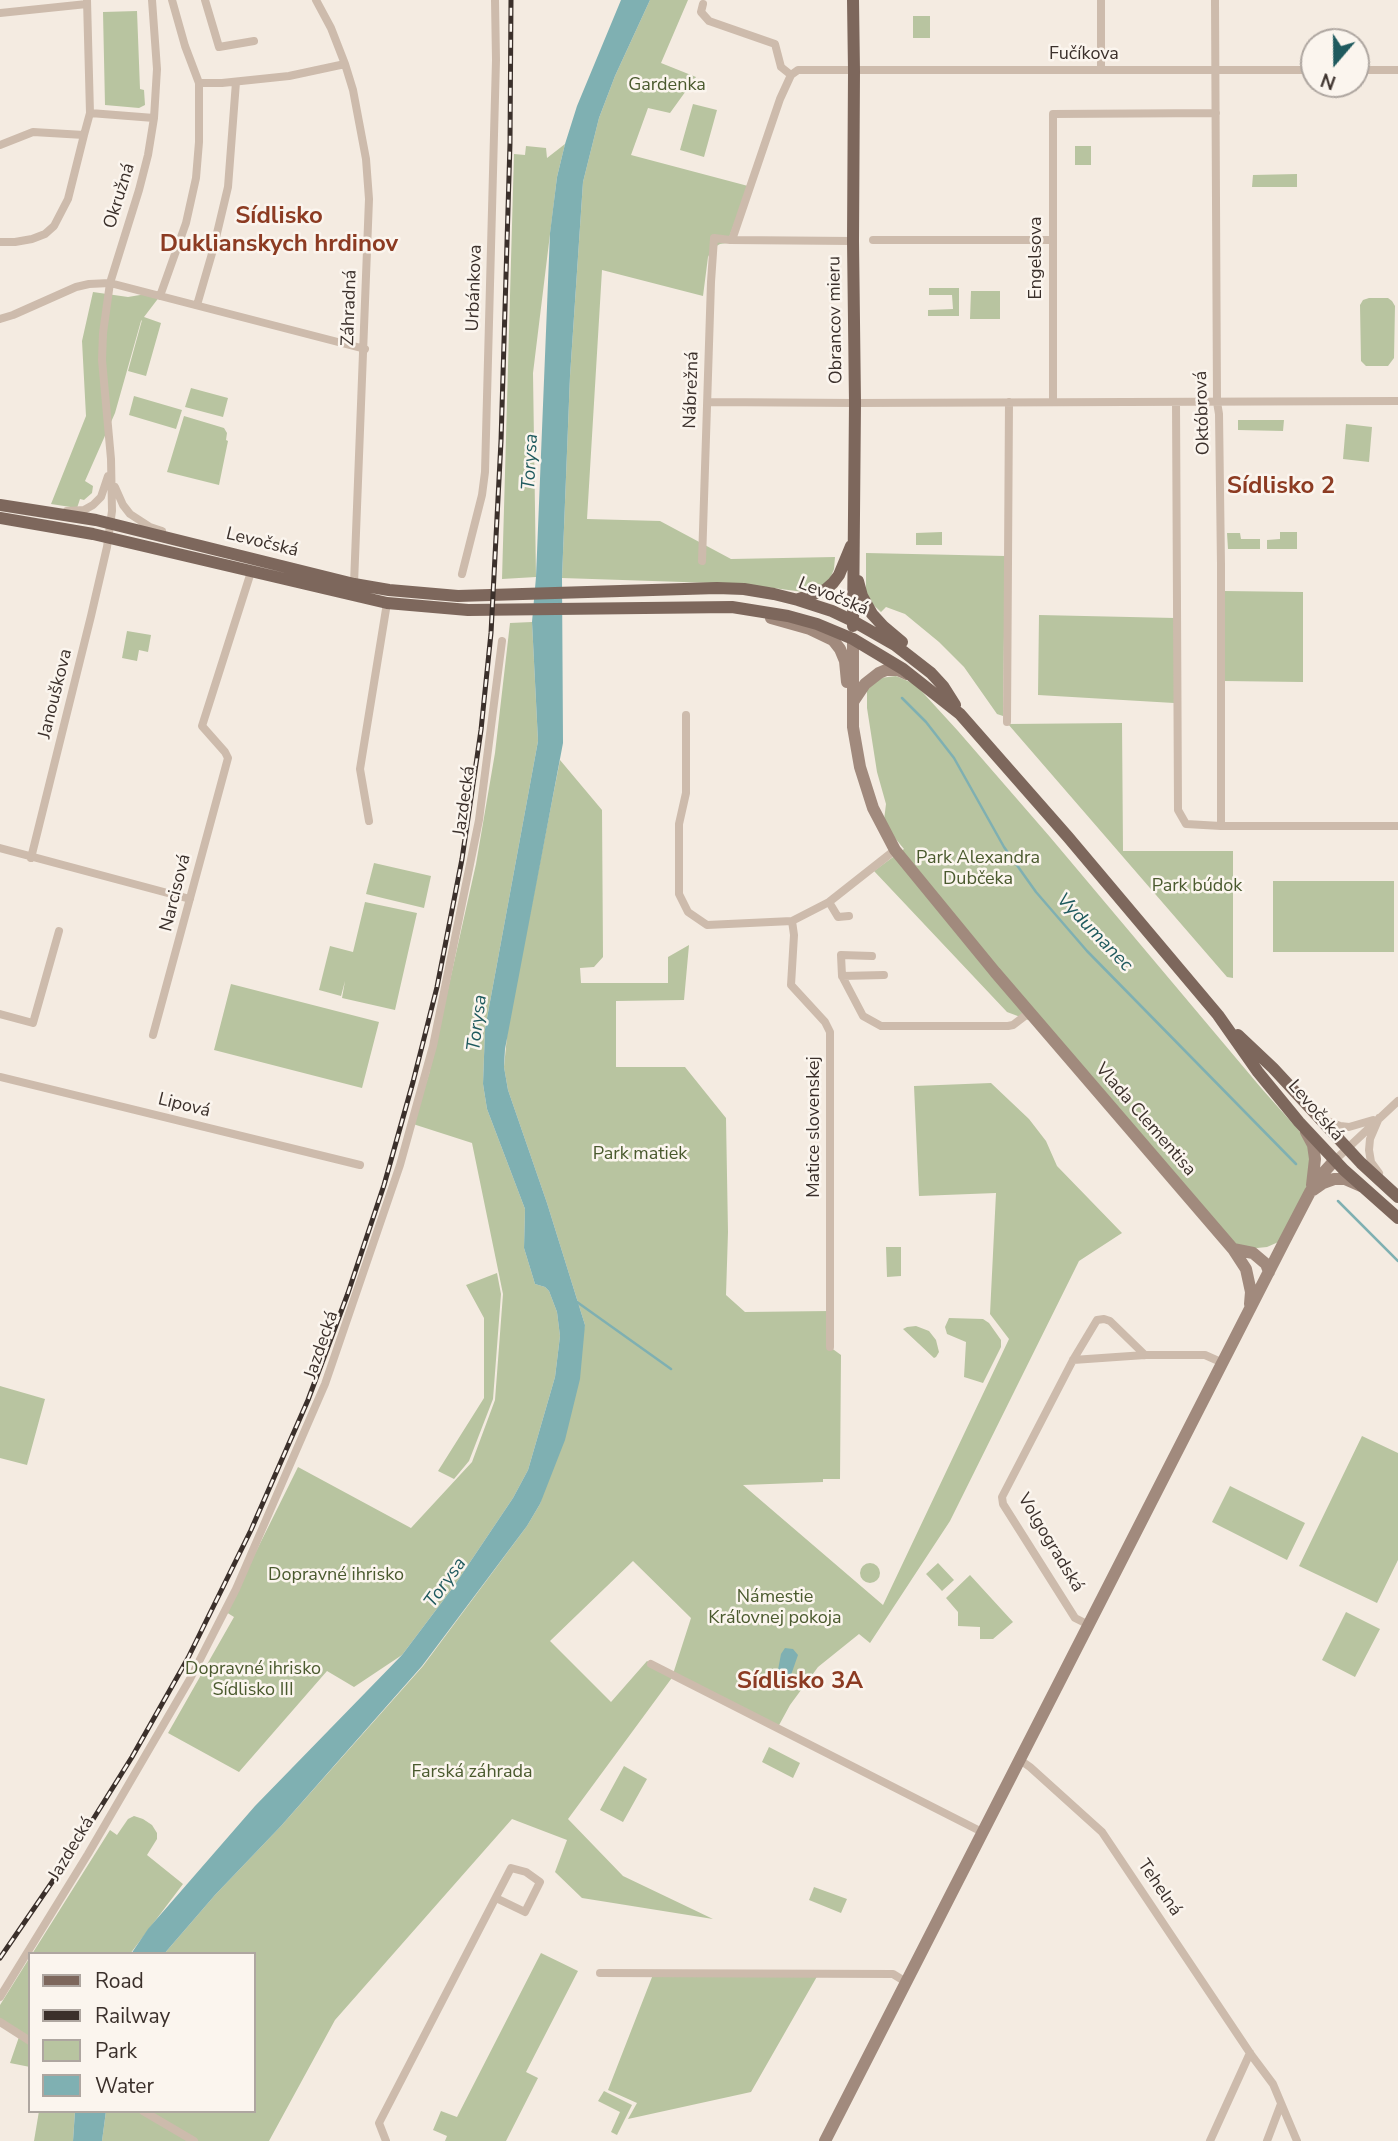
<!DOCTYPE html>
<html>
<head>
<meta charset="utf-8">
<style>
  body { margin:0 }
  #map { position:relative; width:1398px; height:2141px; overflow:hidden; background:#f4ebe1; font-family:"Nunito Sans",sans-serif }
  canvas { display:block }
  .legend { position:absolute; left:28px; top:1952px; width:228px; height:161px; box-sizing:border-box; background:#fbf5ee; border:2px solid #aea6a0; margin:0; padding:9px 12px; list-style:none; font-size:21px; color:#3b302b }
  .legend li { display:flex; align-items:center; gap:14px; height:35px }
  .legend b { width:35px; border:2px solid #aea6a0 }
  .north { position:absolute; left:1300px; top:28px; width:70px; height:70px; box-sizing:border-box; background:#fbf5ee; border:2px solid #aea6a0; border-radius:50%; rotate:200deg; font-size:19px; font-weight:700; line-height:28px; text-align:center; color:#3b302b }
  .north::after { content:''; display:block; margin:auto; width:24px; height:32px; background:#1f5a5e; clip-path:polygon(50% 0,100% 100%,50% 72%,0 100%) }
</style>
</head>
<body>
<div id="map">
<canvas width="1398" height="2141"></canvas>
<ul class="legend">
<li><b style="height:9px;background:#7d675c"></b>Road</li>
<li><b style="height:9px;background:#3b302b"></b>Railway</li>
<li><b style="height:19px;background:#b8c4a0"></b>Park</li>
<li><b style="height:19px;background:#7fb0b2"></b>Water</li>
</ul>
<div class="north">N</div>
</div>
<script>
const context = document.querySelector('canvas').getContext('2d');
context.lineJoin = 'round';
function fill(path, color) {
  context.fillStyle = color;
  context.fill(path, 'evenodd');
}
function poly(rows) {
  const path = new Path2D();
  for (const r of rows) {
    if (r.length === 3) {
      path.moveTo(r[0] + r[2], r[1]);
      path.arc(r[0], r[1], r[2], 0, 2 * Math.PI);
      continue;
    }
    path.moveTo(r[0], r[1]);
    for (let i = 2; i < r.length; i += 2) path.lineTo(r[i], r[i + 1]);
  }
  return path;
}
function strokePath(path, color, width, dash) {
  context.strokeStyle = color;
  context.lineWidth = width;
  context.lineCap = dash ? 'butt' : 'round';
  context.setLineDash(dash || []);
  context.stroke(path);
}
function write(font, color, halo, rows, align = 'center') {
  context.font = font + ' "Nunito Sans",sans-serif';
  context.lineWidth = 5;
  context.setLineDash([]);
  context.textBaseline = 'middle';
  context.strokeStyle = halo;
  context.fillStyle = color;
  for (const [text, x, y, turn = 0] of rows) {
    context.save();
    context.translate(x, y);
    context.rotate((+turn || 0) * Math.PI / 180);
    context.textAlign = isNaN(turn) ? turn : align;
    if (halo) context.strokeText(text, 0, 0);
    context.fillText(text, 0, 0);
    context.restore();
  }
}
const green = poly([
  [650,0,688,0,661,63,696,77,670,113,648,108,631,155,748,186,727,243,720,244,713,248,708,257,703,296,602,270,587,519,660,521,731,559,835,557,834,569,829,581,811,593,743,584,562,578,570,376,583,182,599,118,615,76],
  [137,11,140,89,144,90,145,105,139,108,105,105,103,12],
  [913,16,930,16,930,38,913,38],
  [693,104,717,110,704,157,680,150],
  [565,144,557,177,533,373,536,577,502,579,514,154,525,155,526,146,546,148,547,158],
  [1075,146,1091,146,1091,165,1075,165],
  [1297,174,1297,187,1252,187,1253,175],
  [929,288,959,288,959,316,928,316,928,310,953,309,952,295,929,295],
  [971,291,1000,291,1000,319,970,319],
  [93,292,128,297,152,293,160,296,144,317,161,323,146,376,128,371,142,320,141,321,115,413,85,481,93,486,92,493,84,500,80,499,77,508,51,504,86,416,82,341],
  [1369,298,1388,298,1392,301,1395,306,1394,358,1388,366,1366,366,1361,361,1360,305,1363,300],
  [191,388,228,398,223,417,185,407],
  [134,396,182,410,176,429,129,415],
  [184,416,224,428,227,433,226,440,228,441,219,485,167,472],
  [1238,420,1284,420,1283,431,1238,430],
  [1346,424,1372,427,1369,462,1343,459],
  [942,532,942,545,916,545,916,533],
  [1280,532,1297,532,1297,549,1267,549,1267,540,1280,539],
  [1227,533,1240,533,1241,539,1260,539,1260,549,1228,549],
  [866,553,1005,556,1003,716,997,714,964,667,939,642,905,614,886,607,881,612,866,598],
  [1224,591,1303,592,1303,682,1224,681],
  [1039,615,1175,618,1174,703,1038,695],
  [532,622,538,741,485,1029,483,1084,487,1109,525,1209,524,1248,535,1284,545,1287,549,1291,557,1312,560,1336,555,1377,528,1470,513,1498,454,1586,402,1655,354,1687,327,1671,239,1772,168,1733,234,1617,226,1612,298,1467,411,1528,472,1462,495,1400,503,1294,472,1143,413,1124,429,1074,476,864,495,753,510,623],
  [127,631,151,635,148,652,139,650,137,661,122,658],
  [896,676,915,684,958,731,1050,837,1262,1089,1310,1143,1309,1188,1283,1240,1267,1247,1247,1249,1236,1247,1039,1024,1007,1012,874,871,904,849,890,832,884,820,886,804,877,772,867,708,867,690,880,678],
  [1122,723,1123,851,1233,851,1233,978,1227,977,1008,724],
  [560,760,602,810,603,957,594,967,580,968,581,983,668,983,668,957,689,945,684,1000,616,1001,616,1067,685,1067,726,1118,728,1232,726,1295,745,1312,830,1311,830,1347,841,1355,840,1479,823,1479,823,1482,743,1485,883,1605,1009,1339,990,1314,996,1193,919,1196,914,1086,991,1083,1029,1119,1046,1141,1057,1166,1122,1233,1079,1261,950,1521,870,1643,859,1634,818,1667,790,1705,778,1727,674,1675,568,1819,623,1876,713,1919,582,1898,555,1872,567,1840,512,1819,335,2020,269,2141,102,2141,106,2111,254,2111,254,1954,164,1954,215,1895,281,1826,423,1666,527,1526,540,1504,585,1325,547,1203,508,1090,504,1067,508,1026],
  [633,1561,691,1618,673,1674,647,1661,611,1702,550,1641],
  [374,863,431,876,424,908,366,894],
  [1273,881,1394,881,1394,952,1273,952],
  [365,902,417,913,395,1010,342,998,345,981,341,996,319,990,330,946,353,952],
  [231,984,379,1022,362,1088,214,1050],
  [886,1247,901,1247,901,1276,887,1277],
  [497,1273,501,1294,493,1399,469,1461,454,1479,438,1471,484,1398,484,1318,466,1285],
  [949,1318,983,1319,989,1323,1001,1340,1001,1347,983,1383,964,1377,966,1342,947,1334,945,1327],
  [916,1326,929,1331,936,1340,939,1352,936,1357,934,1358,903,1329,907,1327],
  [0,1386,45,1399,27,1465,0,1458],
  [1362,1436,1398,1453,1398,1560,1377,1603,1299,1566],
  [1230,1486,1305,1523,1287,1560,1212,1522],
  [870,1573,10],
  [938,1563,954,1580,942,1591,926,1574],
  [970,1575,1013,1622,993,1639,980,1639,980,1627,958,1626,958,1612,946,1598],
  [1346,1612,1380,1629,1355,1677,1322,1660],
  [769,1747,800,1763,793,1778,762,1762],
  [624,1766,647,1779,623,1822,600,1810],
  [134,1816,143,1819,152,1825,157,1833,157,1839,147,1855,183,1884,130,1954,32,1954,110,1830,117,1835,128,1819],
  [814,1887,847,1899,841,1913,809,1900],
  [541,1953,578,1971,526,2072,538,2078,506,2141,445,2141,447,2136,433,2130,441,2111,457,2117],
  [30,1957,30,2067,10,2063,20,2034,0,2021,0,2005],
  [654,1972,819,1973,751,2092,628,2119,637,2103,608,2090],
  [604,2091,632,2105,617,2135,611,2132,620,2112,598,2101],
  [39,2111,75,2111,73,2141,34,2141]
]);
const water = poly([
  [621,0,650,0,615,76,599,118,583,182,570,376,562,578,563,743,505,1049,504,1067,508,1090,547,1203,585,1325,580,1379,565,1440,540,1504,527,1526,422,1666,281,1826,215,1895,164,1954,131,1954,148,1929,255,1806,402,1655,454,1586,513,1498,528,1470,555,1377,560,1336,557,1312,549,1291,545,1287,535,1284,524,1248,525,1209,487,1109,483,1084,485,1029,538,741,532,622,536,577,550,233,557,177,565,144,577,106],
  [785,1648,793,1649,798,1655,791,1675,778,1670,781,1654],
  [75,2111,106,2111,102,2141,73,2141]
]);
const stream = poly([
  [902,698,926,722,954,758,1004,847,1036,892,1087,951,1296,1164],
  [1338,1201,1398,1261],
  [577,1302,671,1369]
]);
const street = poly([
  [205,0,219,47,254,41],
  [316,0,331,28,345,64,353,90,366,159,369,199,354,584],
  [1101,0,1101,70],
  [1215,0,1217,402,1219,414,1221,565,1221,826],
  [703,4,701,12,709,21,775,44,781,67,791,75],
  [0,13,87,4],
  [1356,70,1398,70],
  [199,83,222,83,289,76,345,64],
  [90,113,154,118],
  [0,145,33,132,84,135,90,113,87,0],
  [732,240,780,99,791,75,798,70,1314,70],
  [873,240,1053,240],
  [0,242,15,242,32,239,45,234,54,226,68,199,84,135],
  [160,296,186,223,196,178,199,142,199,83,185,46,172,0],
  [197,305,213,250,228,187,236,82],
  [0,319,13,315,76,287,89,284,110,283,365,349],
  [709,402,855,403,1398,401],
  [1053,402,1053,114,1216,113],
  [1176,402,1178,810,1186,824,1221,826,1398,826],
  [115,487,123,505,130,514,150,527,162,531],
  [67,511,84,510,93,505,101,497,108,476],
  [702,561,711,282,714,238,730,240,853,241],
  [462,574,482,495,485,472,496,60,495,0],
  [686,715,686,793,679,824,679,894,688,912,707,925,792,921,829,902,895,850],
  [1007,722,1009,402],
  [369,821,360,769,387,603],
  [0,848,190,899],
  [31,858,91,616,107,547,112,511,111,459,102,360,103,333,110,283,139,190,148,155,154,118,157,69,152,0],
  [829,902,838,917,849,916],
  [792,921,794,935,791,985,825,1022,830,1032,830,1347],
  [884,975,842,976,863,1016,881,1026,1008,1026,1013,1025,1030,1012],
  [842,976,841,955,872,956],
  [0,1014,33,1023,59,931],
  [153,1035,228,758,225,752,202,726,251,572],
  [0,1077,360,1165],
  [1379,1118,1370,1139,1369,1150,1371,1162,1379,1173],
  [1325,1120,1340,1126,1349,1127,1373,1120],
  [1335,1160,1398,1101],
  [1073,1360,1145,1355,1205,1355,1223,1363],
  [1089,1625,1075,1618,1003,1504,1002,1497,1073,1360,1097,1320,1104,1319,1110,1321,1145,1355],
  [651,1664,982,1832],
  [1020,1760,1030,1767,1102,1832,1252,2056,1273,2084,1297,2141],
  [600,1973,893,1974,906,1982],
  [0,1997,88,1854,190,1679,236,1589,325,1384,400,1165,433,1046,479,820,502,641],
  [0,2022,30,2041],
  [143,2111,194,2141],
  [386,2141,379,2123,511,1868,526,1872,540,1882,525,1912,496,1898],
  [1210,2141,1250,2053],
  [1267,2141,1281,2104]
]);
const secondary = poly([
  [771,618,810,629,833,640,840,649,845,661,847,682],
  [853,639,853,727,860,767,873,808,895,850,995,972,1233,1249,1246,1269,1251,1292,1250,1304],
  [853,702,865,684,879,673,886,670,898,670,907,674],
  [1306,1132,1313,1145,1315,1159,1312,1185],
  [1313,1190,1323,1183,1334,1179,1345,1179,1361,1186],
  [1233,1249,1253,1253,1266,1264,1269,1272],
  [825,2141,1284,1242,1310,1192,1324,1172,1335,1160]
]);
const primary = poly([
  [853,0,854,71,853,241,855,403,853,626],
  [0,505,96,520,354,584,389,590,458,596,717,588,744,589,774,594,798,600,832,611,853,621,895,645,931,673,943,686,955,705],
  [0,518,93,534,387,603,468,610,732,607,788,616,817,624,853,639,903,669,960,714,1068,837,1218,1015,1258,1072,1299,1122,1344,1170,1398,1218],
  [858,581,862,596,872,614,883,626,902,642],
  [799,599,825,590,833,583,839,575,851,546],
  [1238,1035,1273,1068,1361,1163,1398,1197]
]);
const rail = poly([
  [0,1958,72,1853,132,1757,188,1658,251,1530,308,1400,348,1293,384,1185,413,1082,437,987,462,859,481,730,491,633,501,441,510,143,511,0]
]);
const streetNames = [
  ["Fučíkova",1084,55],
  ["Okružná",120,196,-73],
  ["Engelsova",1037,258,-90],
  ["Urbánkova",475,288,-88],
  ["Záhradná",350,308,-88],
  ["Obrancov mieru",836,320,-91],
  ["Nábrežná",692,390,-88],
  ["Októbrová",1203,413,-92],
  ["Levočská",262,543,14],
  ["Levočská",833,597,22],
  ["Janouškova",56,694,-76],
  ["Jazdecká",465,801,-82],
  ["Narcisová",176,893,-76],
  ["Lipová",184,1106,14],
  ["Levočská",1315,1111,49],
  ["Vlada Clementisa",1145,1120,49],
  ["Matice slovenskej",815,1127,-90],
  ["Jazdecká",322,1345,-71],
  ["Volgogradská",1050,1543,59],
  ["Jazdecká",72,1849,-59],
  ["Tehelná",1159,1888,56]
];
const parkNames = [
  ["Gardenka",667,86],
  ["Park Alexandra",978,859],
  ["Dubčeka",978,880],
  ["Park búdok",1197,887],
  ["Park matiek",640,1155],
  ["Dopravné ihrisko",336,1576],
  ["Námestie",775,1598],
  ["Kráľovnej pokoja",775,1619],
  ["Dopravné ihrisko",253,1670],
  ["Sídlisko III",253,1691],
  ["Farská záhrada",472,1773]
];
const waterNames = [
  ["Torysa",531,462,-87],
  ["Vydumanec",1094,933,46],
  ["Torysa",478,1023,-83],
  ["Torysa",446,1583,-54]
];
const districtNames = [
  ["Sídlisko",279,217],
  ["Duklianskych hrdinov",279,245],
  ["Sídlisko 2",1281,487],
  ["Sídlisko 3A",800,1682]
];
fill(green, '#b8c4a0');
fill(water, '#7fb0b2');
strokePath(stream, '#7fb0b2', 2.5);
strokePath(street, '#cdbbac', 8);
strokePath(secondary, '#a18a7d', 12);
strokePath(primary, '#7d675c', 12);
strokePath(rail, '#3b302b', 5);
strokePath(rail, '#fbf5ee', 2.5, [8]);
write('18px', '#3b302b', '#fbf5ee', streetNames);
write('18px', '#4a5a2e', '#fbf5ee', parkNames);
write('italic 19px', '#1f5a5e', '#fbf5ee', waterNames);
write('bold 24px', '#8c3b22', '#fbf5ee', districtNames);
</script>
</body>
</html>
